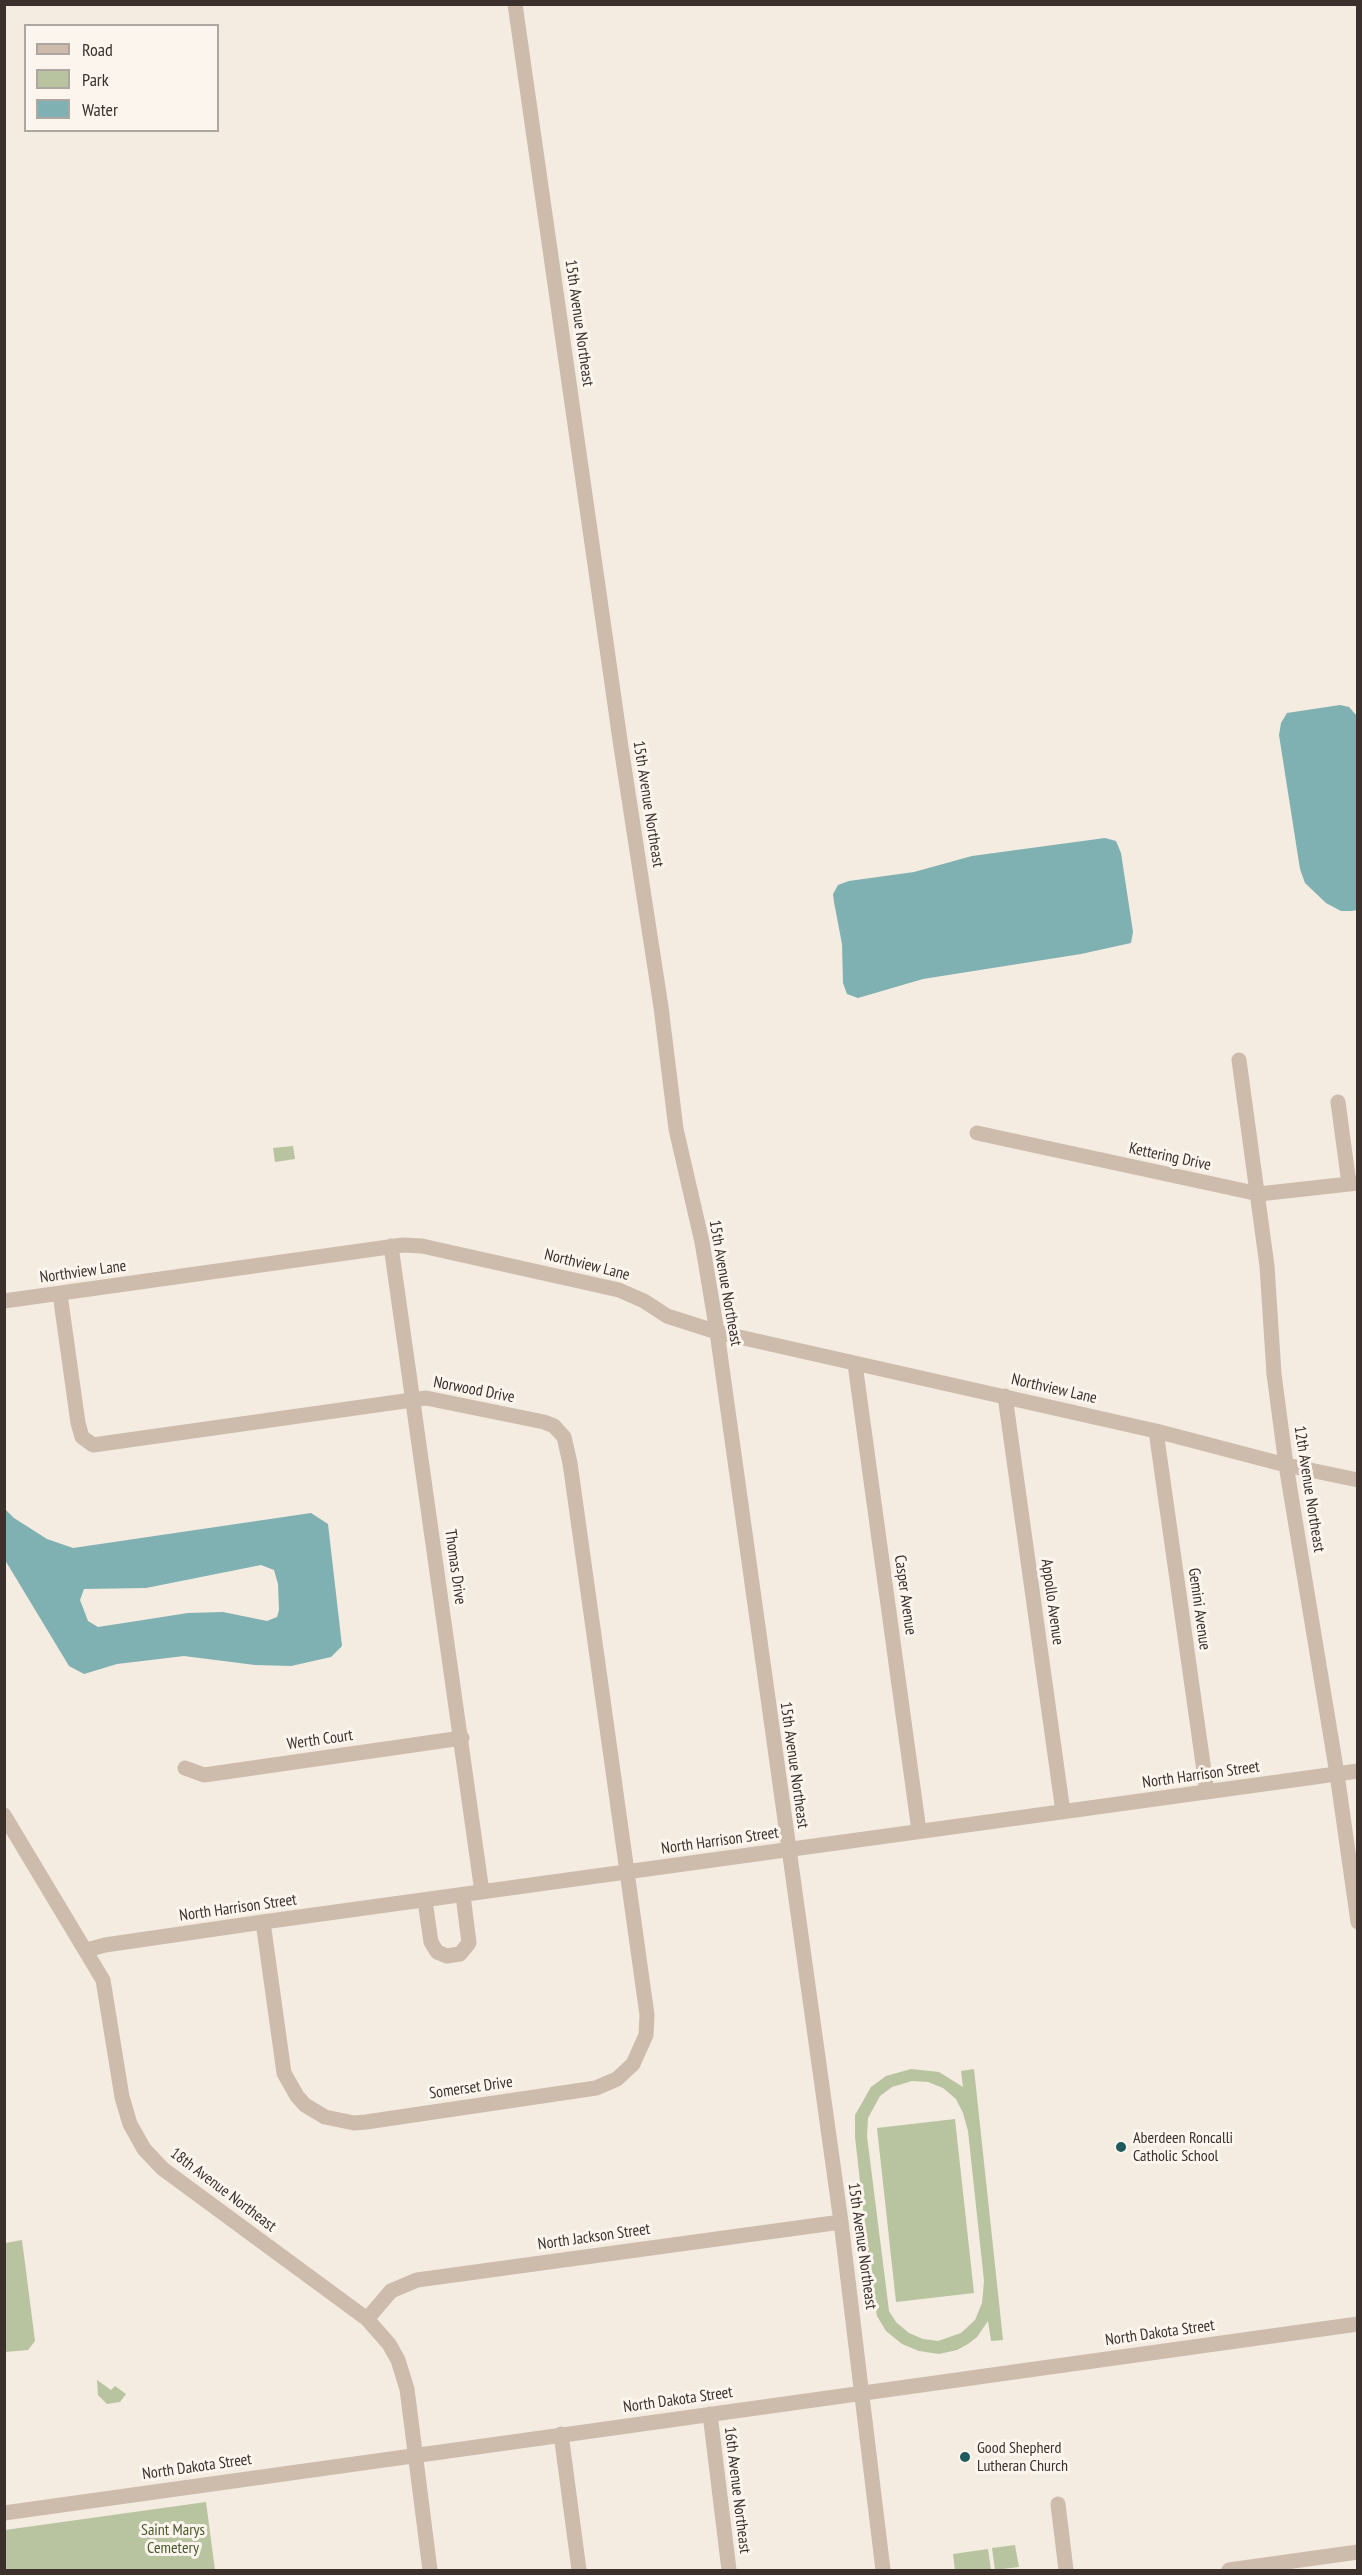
<!DOCTYPE html>
<html>
<head>
<meta charset="utf-8">
<style>
  body { margin:0 }
  #map { position:relative; width:1362px; height:2575px; overflow:hidden; background:#f4ebe1; font-family:"PT Sans Narrow",sans-serif }
  canvas { display:block }
  .frame { position:absolute; inset:0; border:6px solid #3b302b; pointer-events:none }
  .legend { position:absolute; left:24px; top:24px; width:195px; height:108px; box-sizing:border-box; background:#fbf5ee; border:2px solid #aea6a0; margin:0; padding:8px 10px; list-style:none; font-size:18px; color:#3b302b }
  .legend li { display:flex; align-items:center; gap:12px; height:30px }
  .legend b { width:30px; border:2px solid #aea6a0 }
</style>
</head>
<body>
<div id="map">
<canvas width="1362" height="2575"></canvas>
<div class="frame"></div>
<ul class="legend">
<li><b style="height:8px;background:#cdbbac"></b>Road</li>
<li><b style="height:16px;background:#b8c4a0"></b>Park</li>
<li><b style="height:16px;background:#7fb0b2"></b>Water</li>
</ul>
</div>
<script>
const context = document.querySelector('canvas').getContext('2d');
context.lineJoin = 'round';
function fill(path, color) {
  context.fillStyle = color;
  context.fill(path, 'evenodd');
}
function poly(rows) {
  const path = new Path2D();
  for (const r of rows) {
    path.moveTo(r[0], r[1]);
    for (let i = 2; i < r.length; i += 2) path.lineTo(r[i], r[i + 1]);
  }
  return path;
}
function strokePath(path, color, width, dash) {
  context.strokeStyle = color;
  context.lineWidth = width;
  context.lineCap = dash ? 'butt' : 'round';
  context.setLineDash(dash || []);
  context.stroke(path);
}
function write(font, color, halo, rows, align = 'center') {
  context.font = font + ' "PT Sans Narrow",sans-serif';
  context.lineWidth = 6;
  context.setLineDash([]);
  context.textBaseline = 'middle';
  context.strokeStyle = halo;
  context.fillStyle = color;
  for (const [text, x, y, turn = 0] of rows) {
    context.save();
    context.translate(x, y);
    context.rotate((+turn || 0) * Math.PI / 180);
    context.textAlign = isNaN(turn) ? turn : align;
    if (halo) context.strokeText(text, 0, 0);
    context.fillText(text, 0, 0);
    context.restore();
  }
}
const green = poly([
  [293,1146,295,1159,275,1162,273,1148],
  [911,2069,939,2072,963,2087,961,2071,974,2069,1003,2340,991,2341,988,2321,977,2337,968,2344,957,2350,939,2354,919,2351,902,2344,886,2331,877,2316,873,2296,855,2137,855,2115,871,2087,886,2076],
  [912,2081,928,2082,943,2088,956,2099,963,2113,968,2131,984,2281,982,2303,975,2320,961,2333,938,2341,923,2339,909,2333,896,2322,889,2311,867,2136,868,2118,880,2096,892,2087],
  [955,2119,974,2293,896,2302,877,2128],
  [22,2240,35,2341,28,2350,5,2352,5,2243],
  [97,2380,111,2390,115,2386,126,2394,120,2402,107,2404,98,2395],
  [206,2502,215,2570,5,2570,5,2530],
  [1015,2545,1019,2567,995,2570,992,2548],
  [988,2549,991,2570,955,2570,953,2554]
]);
const water = poly([
  [1340,705,1349,707,1357,716,1358,910,1351,911,1341,911,1326,903,1305,883,1300,869,1279,735,1281,723,1287,713],
  [1105,838,1116,841,1121,853,1133,932,1131,943,1081,954,923,979,858,998,847,994,843,983,842,944,834,902,833,894,838,885,849,881,914,872,972,856],
  [5,1509,14,1518,47,1539,73,1548,311,1513,328,1524,342,1646,331,1657,291,1666,255,1665,184,1656,117,1664,84,1674,69,1666,5,1560],
  [261,1565,274,1570,278,1584,279,1610,277,1617,267,1621,223,1612,188,1613,98,1627,88,1621,80,1600,84,1589,146,1588]
]);
const minor = poly([
  [515,4,621,747,661,1007,676,1129,702,1242,717,1332,841,2222,883,2570],
  [1239,1060,1267,1266,1274,1374,1286,1465,1337,1774,1358,1922],
  [1338,1102,1349,1184],
  [977,1133,1259,1194,1358,1183],
  [391,1246,482,1892],
  [60,1294,78,1423,82,1437,93,1445,426,1398,544,1422,554,1426,564,1437,570,1463,647,2015,646,2035,633,2064,617,2079,596,2088,366,2122,354,2123,325,2117,305,2105,297,2096,284,2073,263,1922],
  [4,1301,403,1245,422,1246,619,1290,644,1301,667,1316,717,1332,1156,1431,1286,1465,1358,1480],
  [855,1364,919,1831],
  [1005,1396,1063,1812],
  [1156,1431,1207,1792],
  [185,1768,204,1775,462,1738],
  [4,1815,103,1980,122,2097,130,2124,144,2149,163,2169,367,2319,389,2344,398,2360,407,2389,430,2570],
  [425,1901,431,1942,437,1952,447,1956,460,1954,469,1943,463,1895],
  [87,1950,105,1945,263,1922,1358,1771],
  [367,2319,391,2291,417,2280,841,2222],
  [710,2414,729,2570],
  [561,2434,579,2570],
  [1058,2504,1066,2570],
  [4,2513,1358,2324],
  [1229,2570,1358,2552]
]);
const markers = [
  [1121,2147,6,"#1f5a5e"],
  [965,2457,6,"#1f5a5e"]
];
const streetNames = [
  ["15th Avenue Northeast",579,323,82],
  ["15th Avenue Northeast",648,804,81],
  ["Kettering Drive",1170,1157,12],
  ["Northview Lane",587,1265,14],
  ["Northview Lane",83,1272,-8],
  ["15th Avenue Northeast",725,1283,80],
  ["Northview Lane",1054,1389,13],
  ["Norwood Drive",474,1390,11],
  ["12th Avenue Northeast",1309,1489,81],
  ["Thomas Drive",455,1567,82],
  ["Casper Avenue",905,1595,82],
  ["Appollo Avenue",1052,1602,82],
  ["Gemini Avenue",1199,1609,82],
  ["Werth Court",320,1740,-8],
  ["15th Avenue Northeast",794,1765,82],
  ["North Harrison Street",1201,1775,-8],
  ["North Harrison Street",720,1841,-8],
  ["North Harrison Street",238,1908,-8],
  ["Somerset Drive",471,2088,-8],
  ["18th Avenue Northeast",223,2190,37],
  ["North Jackson Street",594,2237,-8],
  ["15th Avenue Northeast",862,2246,82],
  ["North Dakota Street",1160,2333,-8],
  ["North Dakota Street",678,2400,-8],
  ["North Dakota Street",197,2467,-8],
  ["16th Avenue Northeast",737,2490,83]
];
const poiNames = [
  ["Aberdeen Roncalli",1133,2138],
  ["Catholic School",1133,2156],
  ["Good Shepherd",977,2448],
  ["Lutheran Church",977,2466]
];
const parkNames = [
  ["Saint Marys",173,2530],
  ["Cemetery",173,2548]
];
fill(green, '#b8c4a0');
fill(water, '#7fb0b2');
strokePath(minor, '#cdbbac', 15);
for (const [x, y, r, color] of markers) {
  const dot = new Path2D();
  dot.arc(x, y, r, 0, 2 * Math.PI);
  context.fillStyle = color;
  context.fill(dot);
  strokePath(dot, '#fbf5ee', 2);
}
write('16px', '#3b302b', '#fbf5ee', streetNames);
write('16px', '#3b302b', '#fbf5ee', poiNames, 'left');
write('16px', '#4a5a2e', '#fbf5ee', parkNames);
</script>
</body>
</html>
